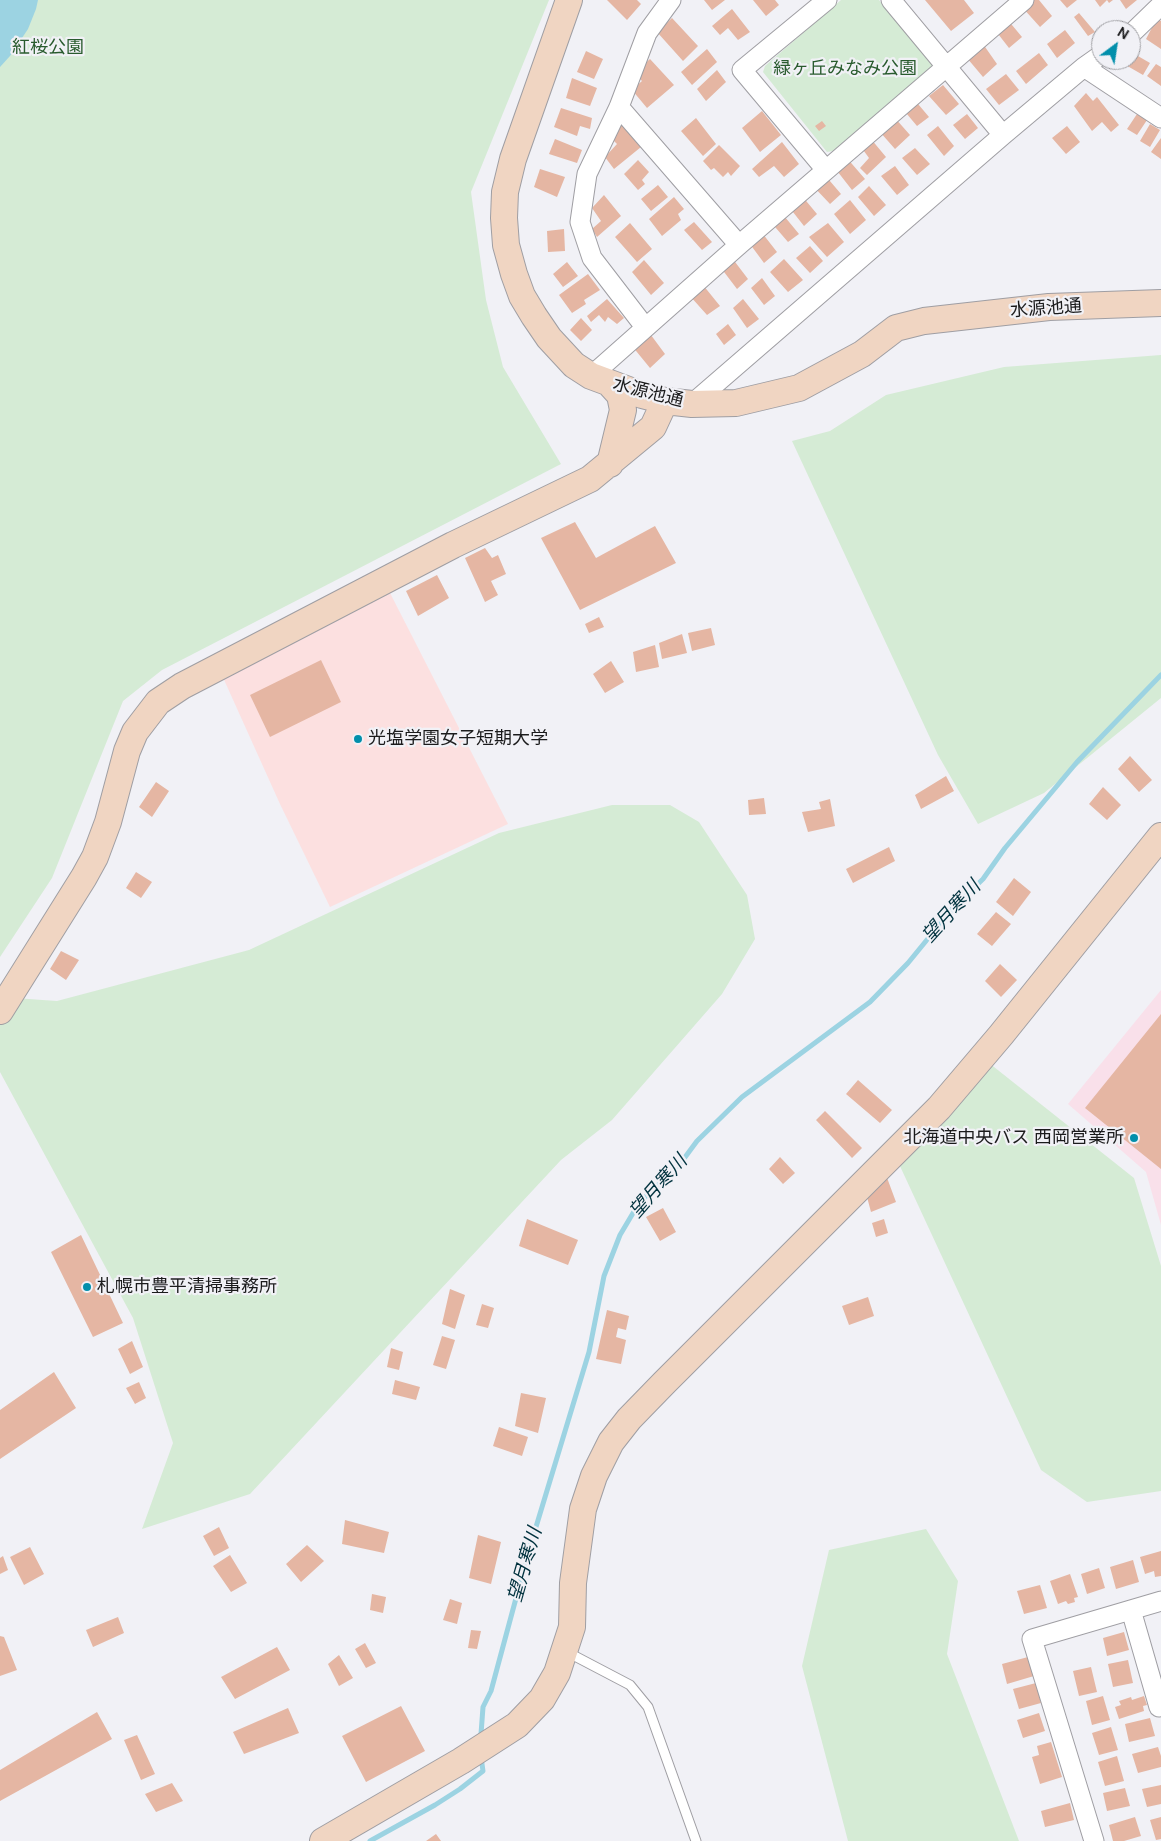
<!DOCTYPE html>
<html>
<head>
<meta charset="utf-8">
<style>
  body { margin:0 }
  #map { position:relative; width:1161px; height:1841px; overflow:hidden; background:#f1f1f6; font-family:"DM Sans",sans-serif }
  canvas { display:block }
  .north { position:absolute; left:1091px; top:20px; width:50px; height:50px; box-sizing:border-box; background:#f1f1f6; border:1px solid #9b9b9f; border-radius:50%; rotate:31deg; font-size:14px; font-weight:700; line-height:20px; text-align:center; color:#1b1b1c }
  .north::after { content:''; display:block; margin:auto; width:18px; height:22px; background:#028fab; clip-path:polygon(50% 0,100% 100%,50% 72%,0 100%) }
</style>
</head>
<body>
<div id="map">
<canvas width="1161" height="1841"></canvas>
<div class="north">N</div>
</div>
<script>
const context = document.querySelector('canvas').getContext('2d');
context.lineJoin = 'round';
function fill(path, color) {
  context.fillStyle = color;
  context.fill(path, 'evenodd');
}
function poly(rows) {
  const path = new Path2D();
  for (const r of rows) {
    path.moveTo(r[0], r[1]);
    for (let i = 2; i < r.length; i += 2) path.lineTo(r[i], r[i + 1]);
  }
  return path;
}
function strokePath(path, color, width, dash) {
  context.strokeStyle = color;
  context.lineWidth = width;
  context.lineCap = dash ? 'butt' : 'round';
  context.setLineDash(dash || []);
  context.stroke(path);
}
function write(font, color, halo, rows, align = 'center') {
  context.font = font + ' "DM Sans","Noto Sans JP",sans-serif';
  context.lineWidth = 4.5;
  context.setLineDash([]);
  context.textBaseline = 'middle';
  context.strokeStyle = halo;
  context.fillStyle = color;
  for (const [text, x, y, turn = 0] of rows) {
    context.save();
    context.translate(x, y);
    context.rotate((+turn || 0) * Math.PI / 180);
    context.textAlign = isNaN(turn) ? turn : align;
    if (halo) context.strokeText(text, 0, 0);
    context.fillText(text, 0, 0);
    context.restore();
  }
}
const commercial = poly([
  [1161,990,1161,1225,1146,1172,1068,1104]
]);
const education = poly([
  [389,591,508,824,330,907,280,804,221,673]
]);
const green = poly([
  [0,0,549,0,471,192,486,300,503,367,561,464,162,670,123,701,52,878,0,957],
  [841,0,879,0,934,66,833,151,827,152,763,72,765,66],
  [1161,355,1161,698,1044,793,978,824,938,755,792,441,830,431,886,395,1004,367],
  [612,805,670,805,699,822,747,895,755,939,722,994,612,1120,561,1160,250,1494,142,1529,173,1443,133,1318,0,1072,0,997,57,1001,249,950,499,833],
  [989,1063,1134,1178,1161,1266,1161,1491,1087,1502,1041,1470,899,1164],
  [926,1529,958,1581,947,1654,1019,1841,848,1841,802,1666,829,1550]
]);
const water = poly([
  [0,0,38,0,36,9,28,29,10,56,0,67]
]);
const stream = poly([
  [479,1738,481,1734,483,1707,491,1691,529,1550,589,1352,604,1276,620,1235,639,1203,680,1164,697,1141,742,1097,870,1002,908,963,953,908,983,879,1005,848,1077,762,1161,675],
  [370,1841,435,1805,460,1789,483,1771,481,1757]
]);
const building = poly([
  [607,0,637,0,641,4,627,20],
  [704,0,725,0,712,10],
  [753,0,775,0,779,5,766,16],
  [925,0,964,0,974,13,951,31],
  [1030,0,1039,0,1052,16,1040,27,1022,7],
  [1060,0,1077,0,1067,8],
  [1095,0,1113,0,1109,3,1107,0,1100,7],
  [1120,0,1137,0,1126,9],
  [732,9,750,32,738,40,728,28,720,35,712,26],
  [1079,13,1095,32,1088,36,1074,17],
  [672,18,698,46,683,61,657,32],
  [1157,18,1161,21,1161,49,1146,39],
  [1007,19,1022,37,1009,48,995,30],
  [1065,30,1075,43,1057,58,1047,44],
  [983,44,997,64,983,77,967,58],
  [707,49,717,62,692,85,681,72],
  [586,51,603,59,594,79,577,72],
  [1131,52,1150,63,1143,75,1117,60,1131,60],
  [1039,53,1048,65,1026,84,1016,71],
  [650,59,674,85,647,108,632,90,642,81,634,73],
  [1156,64,1161,67,1161,86,1147,76],
  [717,70,726,82,706,101,697,89],
  [1006,74,1019,90,999,105,986,89],
  [572,78,597,88,590,106,566,98],
  [943,85,959,104,946,115,929,96],
  [1086,93,1093,101,1097,97,1119,125,1111,132,1102,122,1092,131,1074,106],
  [913,98,929,117,917,126,901,107],
  [561,108,592,118,590,129,580,126,577,136,554,127],
  [762,111,781,135,760,152,742,128],
  [967,114,978,128,965,139,953,125],
  [1137,114,1147,120,1137,135,1127,129],
  [696,118,716,144,703,156,681,131],
  [895,118,910,135,895,149,880,132],
  [822,121,826,126,819,131,815,126],
  [621,124,641,147,614,169,605,157,617,144,609,136],
  [1150,124,1160,130,1150,147,1140,141],
  [938,126,954,146,944,156,927,135],
  [1067,126,1080,142,1066,154,1052,138],
  [1161,138,1161,159,1151,152],
  [555,139,582,150,577,163,549,154],
  [871,139,886,157,867,175,860,168,869,158,861,147],
  [782,142,799,164,784,177,774,166,759,177,752,169],
  [719,145,740,166,731,176,728,172,723,177,714,168,711,170,703,161],
  [915,148,930,164,917,175,902,158],
  [846,157,865,179,852,190,834,167],
  [638,160,649,172,642,180,645,184,638,190,624,174],
  [895,166,909,185,897,195,881,176],
  [540,169,565,177,557,197,534,187],
  [824,174,841,194,830,204,812,185],
  [658,185,668,197,651,211,641,199],
  [869,186,886,205,874,216,858,197],
  [604,195,621,216,597,237,592,229,601,221,592,208],
  [802,196,817,214,804,226,789,207],
  [674,197,684,209,678,214,681,220,662,236,649,219],
  [850,200,866,220,850,234,834,214],
  [780,211,799,234,788,242,769,220],
  [694,222,712,242,702,250,684,230],
  [630,223,652,249,637,262,615,237],
  [828,223,844,242,827,257,809,237],
  [564,229,565,251,548,252,547,231],
  [759,229,777,252,764,263,747,240],
  [810,246,823,261,810,273,796,258],
  [729,254,748,279,737,289,718,264],
  [784,259,803,280,788,292,770,272],
  [644,260,664,283,651,295,632,272],
  [567,262,578,276,563,287,553,274],
  [588,274,600,290,584,300,586,304,572,313,559,295],
  [762,278,775,296,764,305,751,288],
  [703,285,720,306,707,315,690,296],
  [607,299,624,318,617,324,608,317,605,322,599,315,591,322,587,316],
  [743,299,759,319,747,328,733,308],
  [581,318,592,330,581,341,570,330],
  [728,324,736,335,724,345,716,334],
  [648,331,665,354,650,368,632,346],
  [575,522,596,558,655,526,676,563,580,610,541,538],
  [485,548,492,558,498,555,506,574,491,581,498,595,485,602,465,558],
  [437,575,449,598,418,616,406,591],
  [599,617,604,627,589,633,585,624],
  [711,628,715,645,692,651,688,633],
  [682,634,687,653,662,659,659,643],
  [655,645,659,667,636,672,633,652],
  [321,660,341,702,270,737,250,695],
  [611,661,624,682,605,693,593,674],
  [1130,756,1152,780,1139,792,1118,769],
  [946,776,954,791,921,809,915,795],
  [156,782,169,791,152,817,139,807],
  [1103,787,1121,805,1107,820,1089,804],
  [764,798,766,814,749,815,748,800],
  [830,799,835,826,808,832,802,812,821,809,819,802],
  [889,847,895,861,853,883,846,869],
  [136,872,152,882,141,898,126,888],
  [1014,878,1031,892,1013,916,996,902],
  [996,912,1011,924,992,946,977,934],
  [61,951,79,960,66,980,50,969],
  [1000,964,1017,980,1001,997,985,981],
  [1161,1014,1161,1169,1085,1108],
  [858,1080,892,1110,880,1123,846,1094],
  [825,1111,862,1148,852,1158,816,1120],
  [780,1157,795,1173,783,1184,769,1169],
  [886,1175,896,1202,871,1212,867,1197],
  [663,1208,676,1232,660,1241,646,1217],
  [527,1219,578,1240,568,1265,519,1246],
  [884,1219,888,1233,876,1237,872,1223],
  [81,1235,123,1323,93,1337,51,1252],
  [450,1289,465,1295,455,1329,442,1324],
  [868,1297,874,1316,849,1325,842,1306],
  [482,1304,494,1308,488,1328,476,1325],
  [607,1310,629,1316,626,1330,618,1328,616,1337,626,1340,621,1364,596,1359],
  [442,1336,455,1340,446,1369,433,1365],
  [132,1341,143,1367,130,1374,118,1349],
  [391,1348,403,1352,399,1370,387,1367],
  [54,1372,76,1408,0,1459,0,1410],
  [395,1380,420,1387,416,1400,392,1394],
  [139,1382,146,1398,135,1404,126,1388],
  [521,1393,546,1398,538,1433,515,1426],
  [499,1427,528,1437,522,1456,493,1446],
  [345,1520,389,1532,384,1553,342,1544],
  [219,1527,229,1548,214,1556,203,1536],
  [478,1535,501,1542,491,1584,469,1578],
  [307,1545,324,1561,301,1582,286,1564],
  [30,1547,44,1574,24,1585,10,1557],
  [1161,1551,1161,1576,1155,1577,1154,1571,1145,1574,1140,1557],
  [230,1555,247,1583,231,1592,213,1566],
  [3,1556,8,1570,0,1574,0,1558],
  [1133,1560,1139,1582,1116,1589,1110,1567],
  [1099,1568,1105,1588,1087,1594,1081,1574],
  [1070,1574,1078,1597,1074,1598,1075,1602,1068,1604,1066,1601,1058,1604,1050,1581],
  [1040,1585,1047,1608,1024,1614,1017,1591],
  [372,1594,386,1597,383,1613,370,1610],
  [450,1599,462,1603,457,1624,443,1620],
  [118,1617,124,1633,93,1647,86,1630],
  [471,1630,481,1631,477,1649,468,1648],
  [1124,1632,1129,1650,1107,1656,1103,1638],
  [0,1636,4,1637,17,1670,0,1676],
  [365,1643,376,1663,366,1668,355,1649],
  [277,1647,290,1670,235,1699,221,1677],
  [339,1655,353,1678,339,1686,328,1664],
  [1028,1657,1034,1676,1007,1684,1002,1664],
  [1128,1660,1133,1683,1113,1687,1108,1664],
  [1091,1667,1097,1692,1079,1696,1073,1671],
  [1036,1683,1041,1703,1019,1709,1013,1689],
  [1103,1696,1110,1720,1092,1725,1086,1701],
  [1144,1696,1147,1705,1143,1706,1144,1711,1119,1719,1115,1707,1121,1705,1119,1701,1131,1697,1132,1700],
  [401,1706,425,1751,366,1782,342,1736],
  [288,1708,299,1733,244,1754,233,1732],
  [97,1712,112,1739,0,1801,0,1770],
  [1039,1713,1045,1731,1023,1738,1017,1720],
  [1150,1718,1155,1736,1129,1742,1125,1724],
  [1111,1727,1118,1750,1099,1755,1092,1733],
  [137,1735,155,1774,141,1780,124,1740],
  [1051,1742,1062,1777,1040,1784,1032,1757,1039,1755,1037,1746],
  [1158,1747,1161,1756,1161,1767,1138,1773,1132,1754],
  [1117,1756,1124,1781,1105,1786,1098,1762],
  [172,1783,183,1801,156,1812,145,1794],
  [1161,1785,1161,1804,1147,1807,1142,1789],
  [1125,1788,1130,1806,1107,1811,1103,1793],
  [1070,1803,1074,1820,1045,1827,1041,1811],
  [1135,1817,1141,1836,1124,1841,1113,1841,1109,1825],
  [1161,1817,1161,1839,1156,1840,1150,1820],
  [436,1834,441,1841,426,1841]
]);
const lane = poly([
  [567,1652,630,1685,648,1707,696,1841]
]);
const street = poly([
  [891,0,1003,135],
  [1131,34,1161,5],
  [1084,67,1161,118],
  [619,107,739,245],
  [826,170,742,70,827,0],
  [645,327,592,258,580,222,587,174,619,107,647,33,671,0],
  [591,376,739,245,1024,0],
  [692,404,1003,135,1084,67,1101,55],
  [1131,1610,1159,1707,1161,1706],
  [1094,1841,1032,1639,1161,1601]
]);
const secondary = poly([
  [569,0,513,159,505,192,504,218,506,245,514,274,522,296,534,316,549,338,574,365,591,376,642,395,665,401,692,404,736,403,799,388,862,354,896,328,924,321,1049,307,1161,303],
  [610,384,620,395,623,410,610,464],
  [0,1011,84,877,95,857,108,822,127,751,135,732,158,702,182,686,453,545,590,479,653,427,665,401],
  [323,1841,461,1761,517,1725,542,1699,557,1673,572,1627,573,1583,583,1509,594,1476,611,1442,629,1419,664,1383,939,1108,1001,1035,1161,836]
]);
const markers = [
  [358,739,5,"#028fab"],
  [1134,1138,5,"#028fab"],
  [87,1287,5,"#028fab"]
];
const parkNames = [
  ["紅桜公園",48,48],
  ["緑ヶ丘みなみ公園",845,69]
];
const streetNames = [
  ["水源池通",1046,309,-4],
  ["水源池通",648,393,14]
];
const poiNames = [
  ["光塩学園女子短期大学",368,739],
  ["北海道中央バス 西岡営業所",1124,1138,"right"],
  ["札幌市豊平清掃事務所",97,1287]
];
const waterNames = [
  ["望月寒川",952,912,-48],
  ["望月寒川",659,1187,-49],
  ["望月寒川",526,1565,-74]
];
fill(commercial, '#f9e0ea');
fill(education, '#fce0e0');
fill(green, '#d5ebd5');
fill(water, '#9cd3e2');
strokePath(stream, '#9cd3e2', 5);
fill(building, '#e5b6a3');
strokePath(lane, '#9f9ea3', 11);
strokePath(street, '#9f9ea3', 21);
strokePath(secondary, '#9f9ea3', 28);
strokePath(lane, '#fff', 9);
strokePath(street, '#fff', 19);
strokePath(secondary, '#f0d5c2', 26);
for (const [x, y, r, color] of markers) {
  const dot = new Path2D();
  dot.arc(x, y, r, 0, 2 * Math.PI);
  context.fillStyle = color;
  context.fill(dot);
  strokePath(dot, '#f1f1f6', 2);
}
write('18px', '#295b2e', '#f1f1f6', parkNames);
write('18px', '#1b1b1c', '#f1f1f6', streetNames);
write('18px', '#1b1b1c', '#f1f1f6', poiNames, 'left');
write('italic 19px', '#00323e', '#f1f1f6', waterNames);
</script>
</body>
</html>
